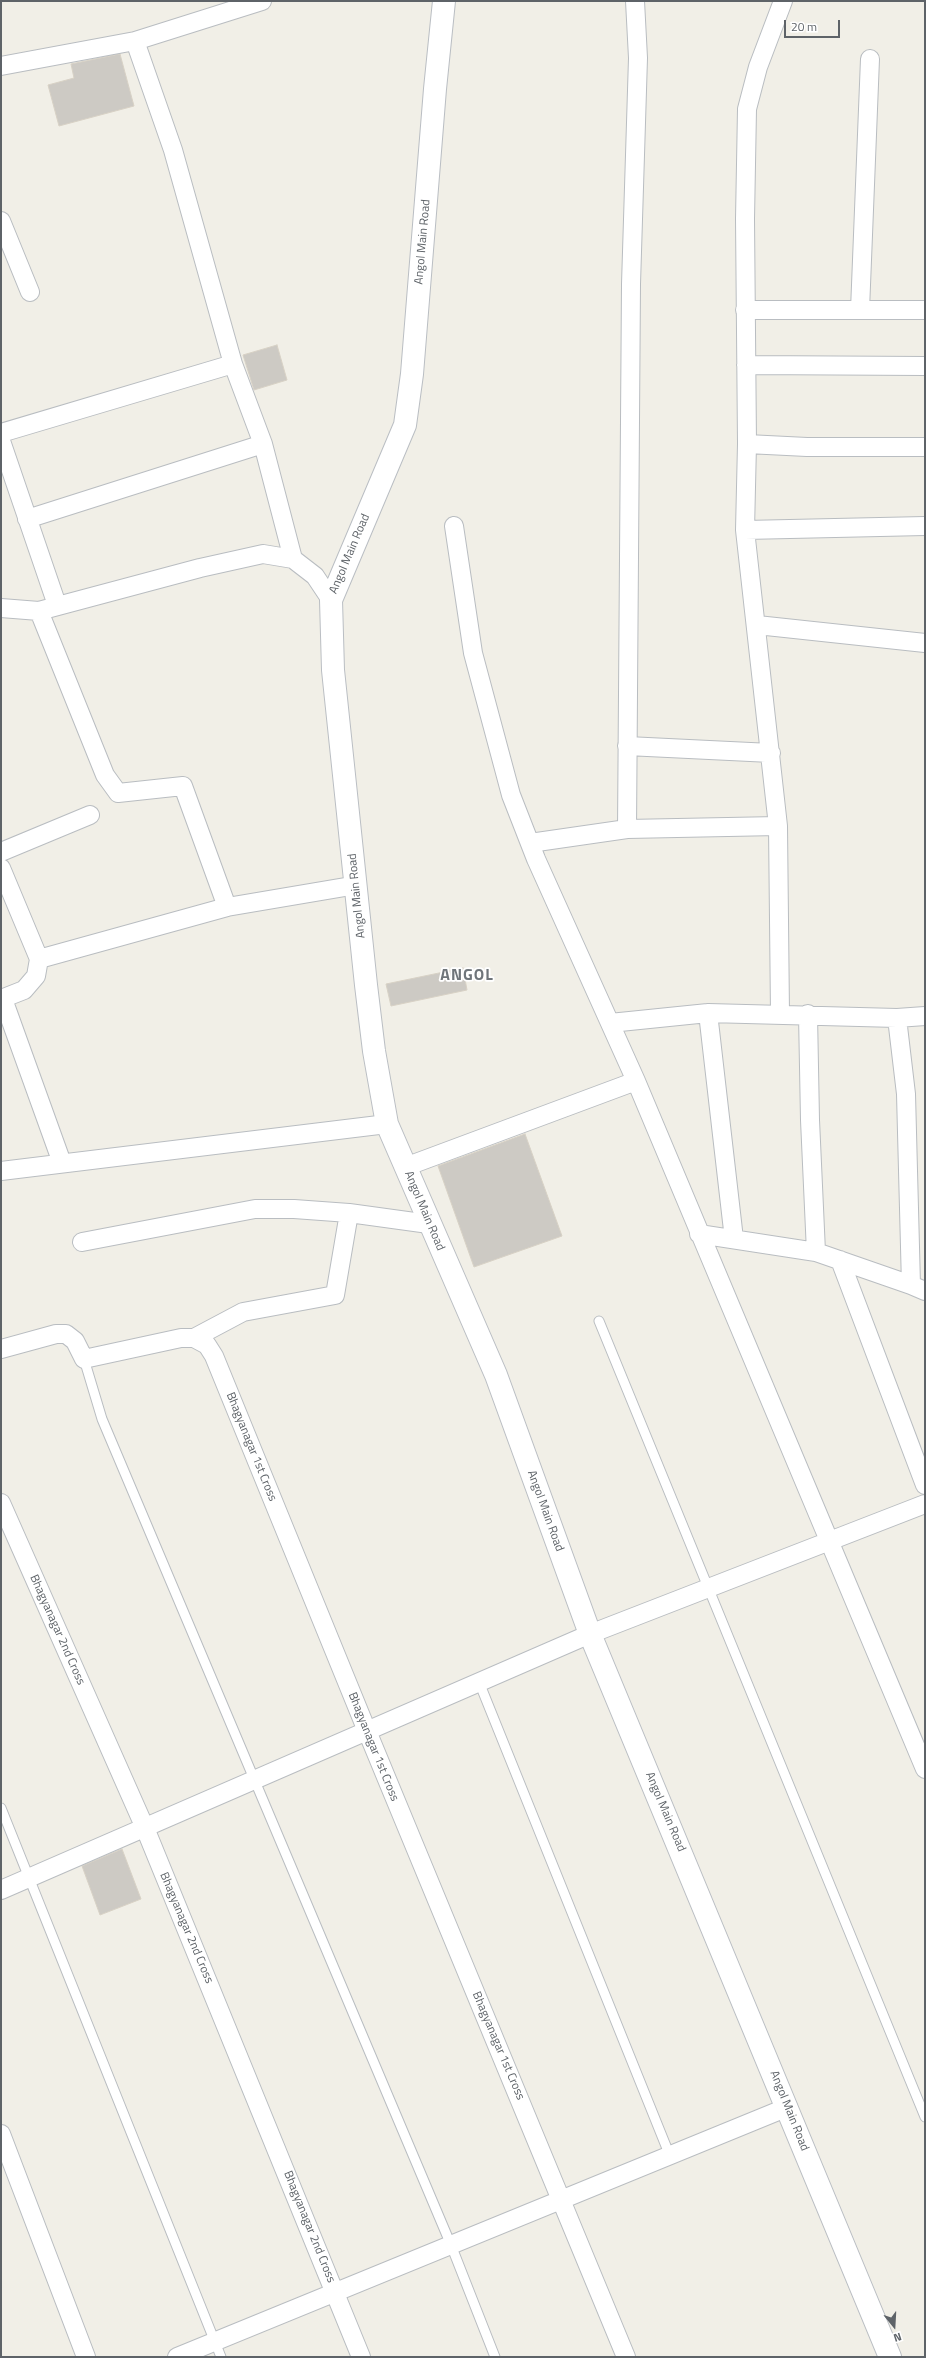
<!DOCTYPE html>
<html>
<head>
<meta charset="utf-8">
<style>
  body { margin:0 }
  #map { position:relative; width:926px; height:2358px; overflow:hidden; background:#f1efe7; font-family:"Titillium Web",sans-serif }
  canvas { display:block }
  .frame { position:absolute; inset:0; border:2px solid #5e6368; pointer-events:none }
  .north { position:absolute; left:874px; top:2306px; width:40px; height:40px; -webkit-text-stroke:3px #fff; paint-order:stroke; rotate:162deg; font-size:11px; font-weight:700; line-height:16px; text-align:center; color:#5e6368 }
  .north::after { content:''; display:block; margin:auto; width:14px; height:18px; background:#5e6368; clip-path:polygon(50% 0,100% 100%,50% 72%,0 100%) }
  .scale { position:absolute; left:784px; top:20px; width:56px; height:18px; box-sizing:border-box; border:2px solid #5e6368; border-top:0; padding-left:5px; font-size:12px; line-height:14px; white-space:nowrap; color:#5e6368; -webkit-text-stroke:3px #fff; paint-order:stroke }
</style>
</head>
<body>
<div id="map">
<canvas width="926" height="2358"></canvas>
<div class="frame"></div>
<div class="north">N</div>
<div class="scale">20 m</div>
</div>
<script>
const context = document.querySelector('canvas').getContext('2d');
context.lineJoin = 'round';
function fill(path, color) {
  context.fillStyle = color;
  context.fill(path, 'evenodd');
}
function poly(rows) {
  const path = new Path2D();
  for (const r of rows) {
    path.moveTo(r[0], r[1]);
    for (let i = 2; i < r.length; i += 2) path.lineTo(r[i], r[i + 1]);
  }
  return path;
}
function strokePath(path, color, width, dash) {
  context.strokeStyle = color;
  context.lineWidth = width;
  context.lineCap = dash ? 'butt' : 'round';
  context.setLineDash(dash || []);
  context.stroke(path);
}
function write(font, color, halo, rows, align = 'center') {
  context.font = font + ' "Titillium Web",sans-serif';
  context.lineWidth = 3.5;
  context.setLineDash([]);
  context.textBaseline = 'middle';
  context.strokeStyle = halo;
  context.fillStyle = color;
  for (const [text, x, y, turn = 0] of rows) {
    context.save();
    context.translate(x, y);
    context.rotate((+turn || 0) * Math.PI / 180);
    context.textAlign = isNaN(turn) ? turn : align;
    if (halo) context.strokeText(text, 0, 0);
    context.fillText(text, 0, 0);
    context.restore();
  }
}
const building = poly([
  [120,54,134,106,59,126,48,85,74,78,71,64,120,54],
  [277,345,287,380,254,390,243,355,277,345],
  [463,968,467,990,391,1006,386,984,463,968],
  [525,1134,562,1236,474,1267,438,1166,525,1134],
  [122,1849,141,1899,100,1915,82,1866,122,1849]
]);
const lane = poly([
  [599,1321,925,2117],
  [84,1359,102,1419,451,2245,495,2357],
  [479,1682,670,2156],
  [1,1808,221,2357]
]);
const street = poly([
  [135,41,173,150,233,364,263,444,293,559],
  [1,66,135,41,262,1],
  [1,221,30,292],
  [745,310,925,310],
  [860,310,870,59],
  [746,365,925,366],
  [1,433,233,364],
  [1,441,57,605],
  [747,444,807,447,925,447],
  [27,519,263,444],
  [454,526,473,653,511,795,536,859,636,1081,925,1769],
  [745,530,925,526],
  [1,608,39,611,200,568,263,554,293,559,315,576,331,600],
  [39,611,105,775,118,793,183,786,227,907],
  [757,625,925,643],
  [627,746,771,753],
  [627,829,631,284,638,58,635,1],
  [530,843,627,829,778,826],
  [1,852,90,815],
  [1,868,39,959,36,976,24,990,1,999],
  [39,959,227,907,357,885],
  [3,999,62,1163],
  [708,1013,734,1239],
  [780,1014,778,826,745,530,747,444,745,219,747,109,758,67,783,1],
  [808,1014,810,1120,816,1252],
  [897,1018,906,1094,911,1285],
  [610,1023,708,1013,897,1018,925,1016],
  [405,1167,636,1081],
  [1,1171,387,1124],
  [699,1234,816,1252,911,1285,925,1291],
  [82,1242,255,1209,294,1209,349,1213,429,1224],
  [840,1260,925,1485],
  [194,1338,243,1312,335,1295,349,1213],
  [1,1349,56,1334,66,1334,75,1341,84,1359,181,1338,194,1338,207,1345,214,1356,367,1731,626,2357],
  [1,1503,145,1828,361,2357],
  [1,1890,590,1634,925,1504],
  [1,2134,86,2357],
  [177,2357,788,2107]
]);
const secondary = poly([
  [444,1,435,89,412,374,405,425,331,600,333,670,366,985,374,1051,387,1124,496,1375,590,1634,890,2357]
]);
const streetNames = [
  ["Angol Main Road",423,242,-85],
  ["Angol Main Road",350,554,-67],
  ["Angol Main Road",357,896,-96],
  ["Angol Main Road",424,1211,67],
  ["Bhagyanagar 1st Cross",251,1447,68],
  ["Angol Main Road",545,1511,70],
  ["Bhagyanagar 2nd Cross",57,1630,66],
  ["Bhagyanagar 1st Cross",373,1747,68],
  ["Angol Main Road",665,1812,67],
  ["Bhagyanagar 2nd Cross",186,1928,67],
  ["Bhagyanagar 1st Cross",498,2046,67],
  ["Angol Main Road",789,2111,68],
  ["Bhagyanagar 2nd Cross",309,2227,68]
];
const districtNames = [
  ["ANGOL",467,976]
];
fill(building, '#cdcac4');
strokePath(building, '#d7d1c5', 1);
strokePath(lane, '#b9bdc1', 11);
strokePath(street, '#b9bdc1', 20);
strokePath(secondary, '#babec3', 24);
strokePath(lane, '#fff', 9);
strokePath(street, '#fff', 18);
strokePath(secondary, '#fff', 22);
write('12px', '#5e6368', '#fff', streetNames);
context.letterSpacing = '1px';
write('bold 16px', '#6f757a', '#fff', districtNames);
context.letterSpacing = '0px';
</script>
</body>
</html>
